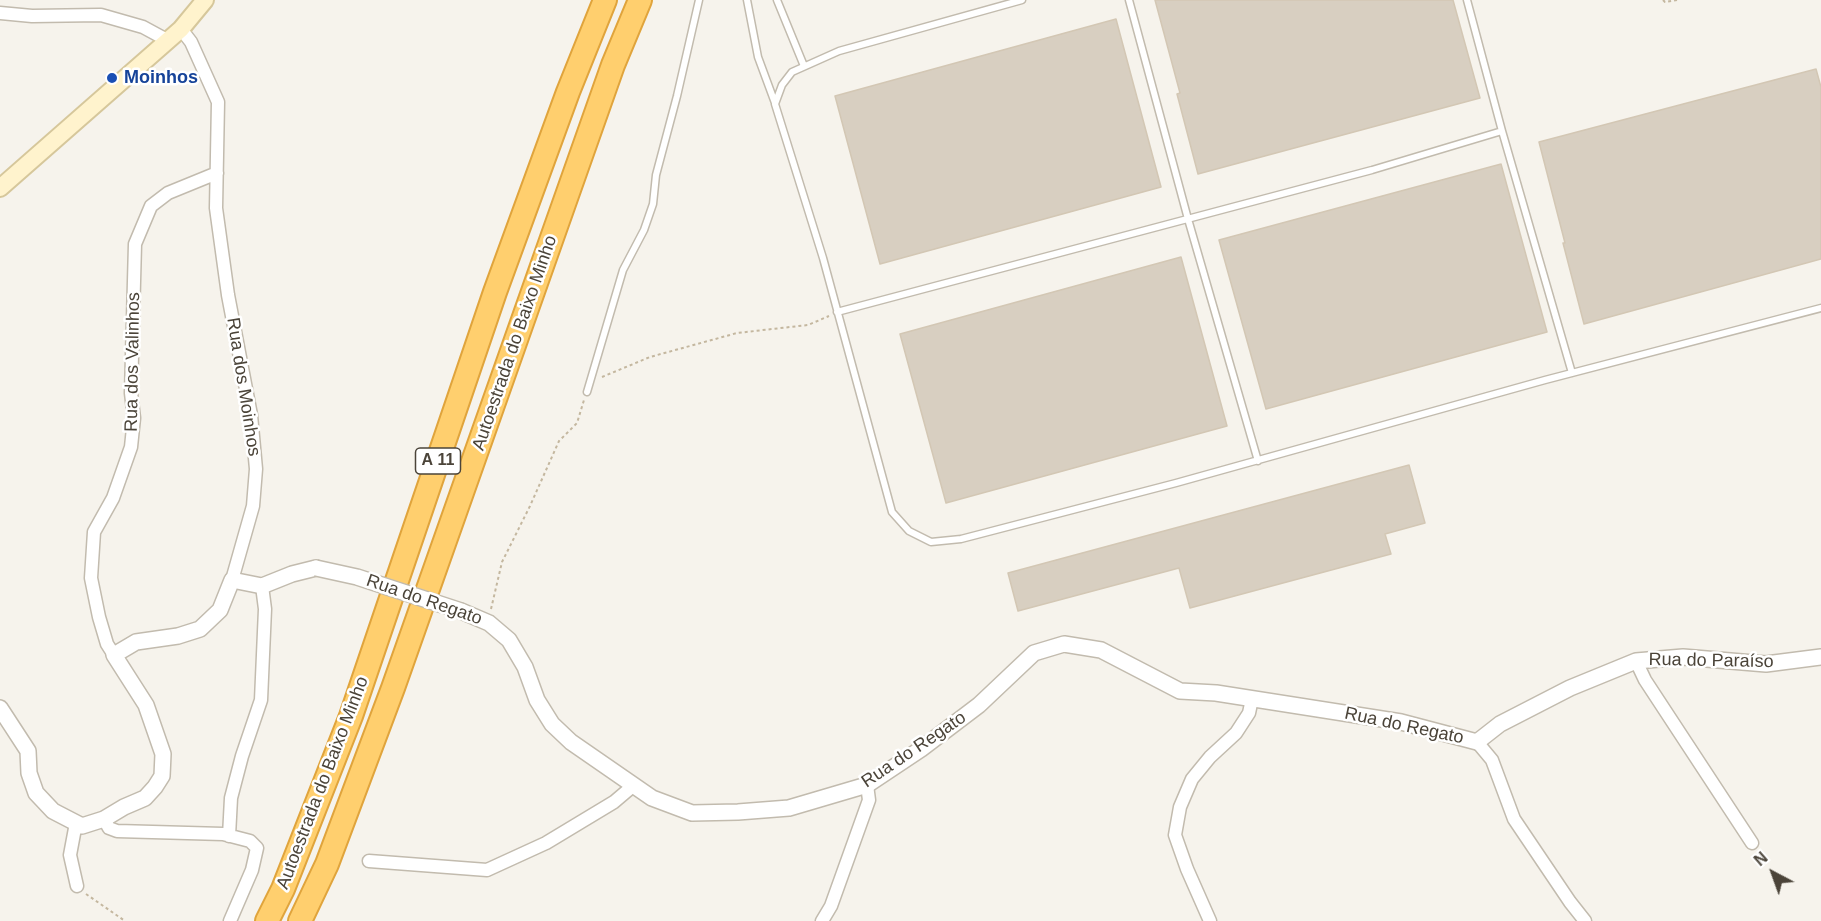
<!DOCTYPE html>
<html>
<head>
<meta charset="utf-8">
<style>
  body { margin:0 }
  #map { position:relative; width:1821px; height:921px; overflow:hidden; background:#f6f3ec; font-family:Helvetica,sans-serif }
  canvas { display:block }
  .north { position:absolute; left:1743px; top:843px; width:60px; height:60px; -webkit-text-stroke:4px #fff; paint-order:stroke; rotate:319deg; font-size:16px; font-weight:700; line-height:24px; text-align:center; color:#4b4439 }
  .north::after { content:''; display:block; margin:auto; width:21px; height:27px; background:#4b4439; clip-path:polygon(50% 0,100% 100%,50% 72%,0 100%) }
</style>
</head>
<body>
<div id="map">
<canvas width="1821" height="921"></canvas>
<div class="north">N</div>
</div>
<script>
const context = document.querySelector('canvas').getContext('2d');
context.lineJoin = 'round';
function fill(path, color) {
  context.fillStyle = color;
  context.fill(path, 'evenodd');
}
function poly(rows) {
  const path = new Path2D();
  for (const r of rows) {
    path.moveTo(r[0], r[1]);
    for (let i = 2; i < r.length; i += 2) path.lineTo(r[i], r[i + 1]);
  }
  return path;
}
function strokePath(path, color, width, dash) {
  context.strokeStyle = color;
  context.lineWidth = width;
  context.lineCap = dash ? 'butt' : 'round';
  context.setLineDash(dash || []);
  context.stroke(path);
}
function write(font, color, halo, rows, align = 'center') {
  context.font = font + ' Helvetica,sans-serif';
  context.lineWidth = 5;
  context.setLineDash([]);
  context.textBaseline = 'middle';
  context.strokeStyle = halo;
  context.fillStyle = color;
  for (const [text, x, y, turn = 0] of rows) {
    context.save();
    context.translate(x, y);
    context.rotate((+turn || 0) * Math.PI / 180);
    context.textAlign = isNaN(turn) ? turn : align;
    if (halo) context.strokeText(text, 0, 0);
    context.fillText(text, 0, 0);
    context.restore();
  }
}
const building = poly([
  [1155,0,1453,0,1480,98,1198,174,1177,94,1180,93,1155,0],
  [1116,19,1161,187,880,264,835,96,1116,19],
  [1816,69,1821,87,1821,259,1584,324,1563,243,1565,243,1539,142,1816,69],
  [1501,164,1547,332,1266,409,1219,240,1501,164],
  [1181,257,1227,426,946,503,900,334,1181,257],
  [1409,465,1425,523,1385,534,1391,554,1190,608,1179,568,1018,611,1008,573,1409,465]
]);
const path = poly([
  [1663,0,1665,2,1677,0],
  [602,377,650,357,737,333,808,325,829,316],
  [491,609,502,562,530,506,559,441,577,423,584,400],
  [86,894,125,921]
]);
const service = poly([
  [747,0,758,57,775,103],
  [777,0,804,66],
  [1022,0,839,51,792,72,782,85,775,104,823,258,892,512,909,531,931,542,961,539,1176,483,1545,380,1821,308],
  [1129,0,1188,219,1258,461],
  [1467,0,1502,131,1572,373],
  [837,312,1372,170,1502,131],
  [587,392,623,270,644,230,653,204,656,175,677,96,699,0]
]);
const minor = poly([
  [0,13,32,16,101,15,143,27,167,40],
  [181,29,191,42,218,102,216,208,228,295,251,415,256,469,253,506,232,580],
  [114,655,107,644,99,617,91,578,94,532,113,498,131,447,134,418,131,393,135,244,151,206,168,193,217,173],
  [1636,661,1645,680,1752,843],
  [1477,742,1492,760,1514,819,1570,902,1585,921],
  [104,819,109,828,117,831,223,834,250,841,257,848,252,870,230,921],
  [76,823,70,855,77,886],
  [229,836,231,798,242,756,261,700,265,609,262,586],
  [369,861,487,870,546,843,614,802,634,785],
  [822,921,831,906,869,800,867,785],
  [1210,921,1187,869,1175,835,1180,807,1192,779,1210,757,1236,733,1249,713,1252,699]
]);
const tertiary = poly([
  [461,611,489,623,509,640,525,667,537,700,552,724,571,742,652,798,692,813,738,812,789,808,867,785,921,749,979,705,1034,653,1064,644,1101,650,1180,691,1216,693,1401,722,1477,742,1500,724,1570,688,1636,661,1683,657,1766,664,1821,657],
  [0,708,28,751,29,773,36,793,53,811,82,826,104,819,124,807,145,798,155,787,162,776,163,754,146,705,114,655,136,642,178,636,200,629,220,610,232,580,262,586,292,574,316,568]
]);
const secondary = poly([
  [0,188,181,29,205,0]
]);
const motorway = poly([
  [267,921,283,889,351,716,495,292,568,92,605,0],
  [300,921,327,864,393,688,613,65,640,0]
]);
const tertiaryBridge = poly([
  [316,568,357,577,461,611]
]);
const markers = [
  [112,78,6,"#1a4fb4"]
];
const shields = [
  [438,461,45]
];
const shieldNames = [
  ["A 11",438,461]
];
const transitNames = [
  ["Moinhos",124,78]
];
const streetNames = [
  ["Autoestrada do Baixo Minho",515,343,-71],
  ["Rua dos Valinhos",133,362,-89],
  ["Rua dos Moinhos",243,387,81],
  ["Rua do Regato",424,600,19],
  ["Rua do Paraíso",1711,661,1],
  ["Rua do Regato",1404,726,12],
  ["Rua do Regato",914,750,-34],
  ["Autoestrada do Baixo Minho",323,783,-69]
];
fill(building, '#d8cfc1');
strokePath(building, '#d3c7b4', 1.5);
strokePath(service, '#c2bbae', 9);
strokePath(minor, '#c2bbae', 15);
strokePath(tertiary, '#c2bbae', 18);
strokePath(secondary, '#d6c79b', 20);
strokePath(motorway, '#e0a43c', 26);
strokePath(path, '#c4b79f', 2, [3, 3]);
strokePath(service, '#fff', 6);
strokePath(minor, '#fff', 12);
strokePath(tertiary, '#fff', 15);
strokePath(secondary, '#fff3cd', 16);
strokePath(motorway, '#ffcf6e', 22);
strokePath(tertiaryBridge, '#c2bbae', 18, []);
strokePath(tertiaryBridge, '#fff', 15);
for (const [x, y, r, color] of markers) {
  const dot = new Path2D();
  dot.arc(x, y, r, 0, 2 * Math.PI);
  context.fillStyle = color;
  context.fill(dot);
  strokePath(dot, '#fff', 2);
}
for (const [x, y, w] of shields) {
  const box = new Path2D();
  box.roundRect(x - w / 2, y - 13, w, 26, 4.5);
  context.fillStyle = '#fff';
  context.fill(box);
  strokePath(box, '#4b4439', 1.5);
}
write('bold 16px', '#4b4439', null, shieldNames);
write('bold 18px', '#164399', '#fff', transitNames, 'left');
write('18px', '#4b4439', '#fff', streetNames);
</script>
</body>
</html>
